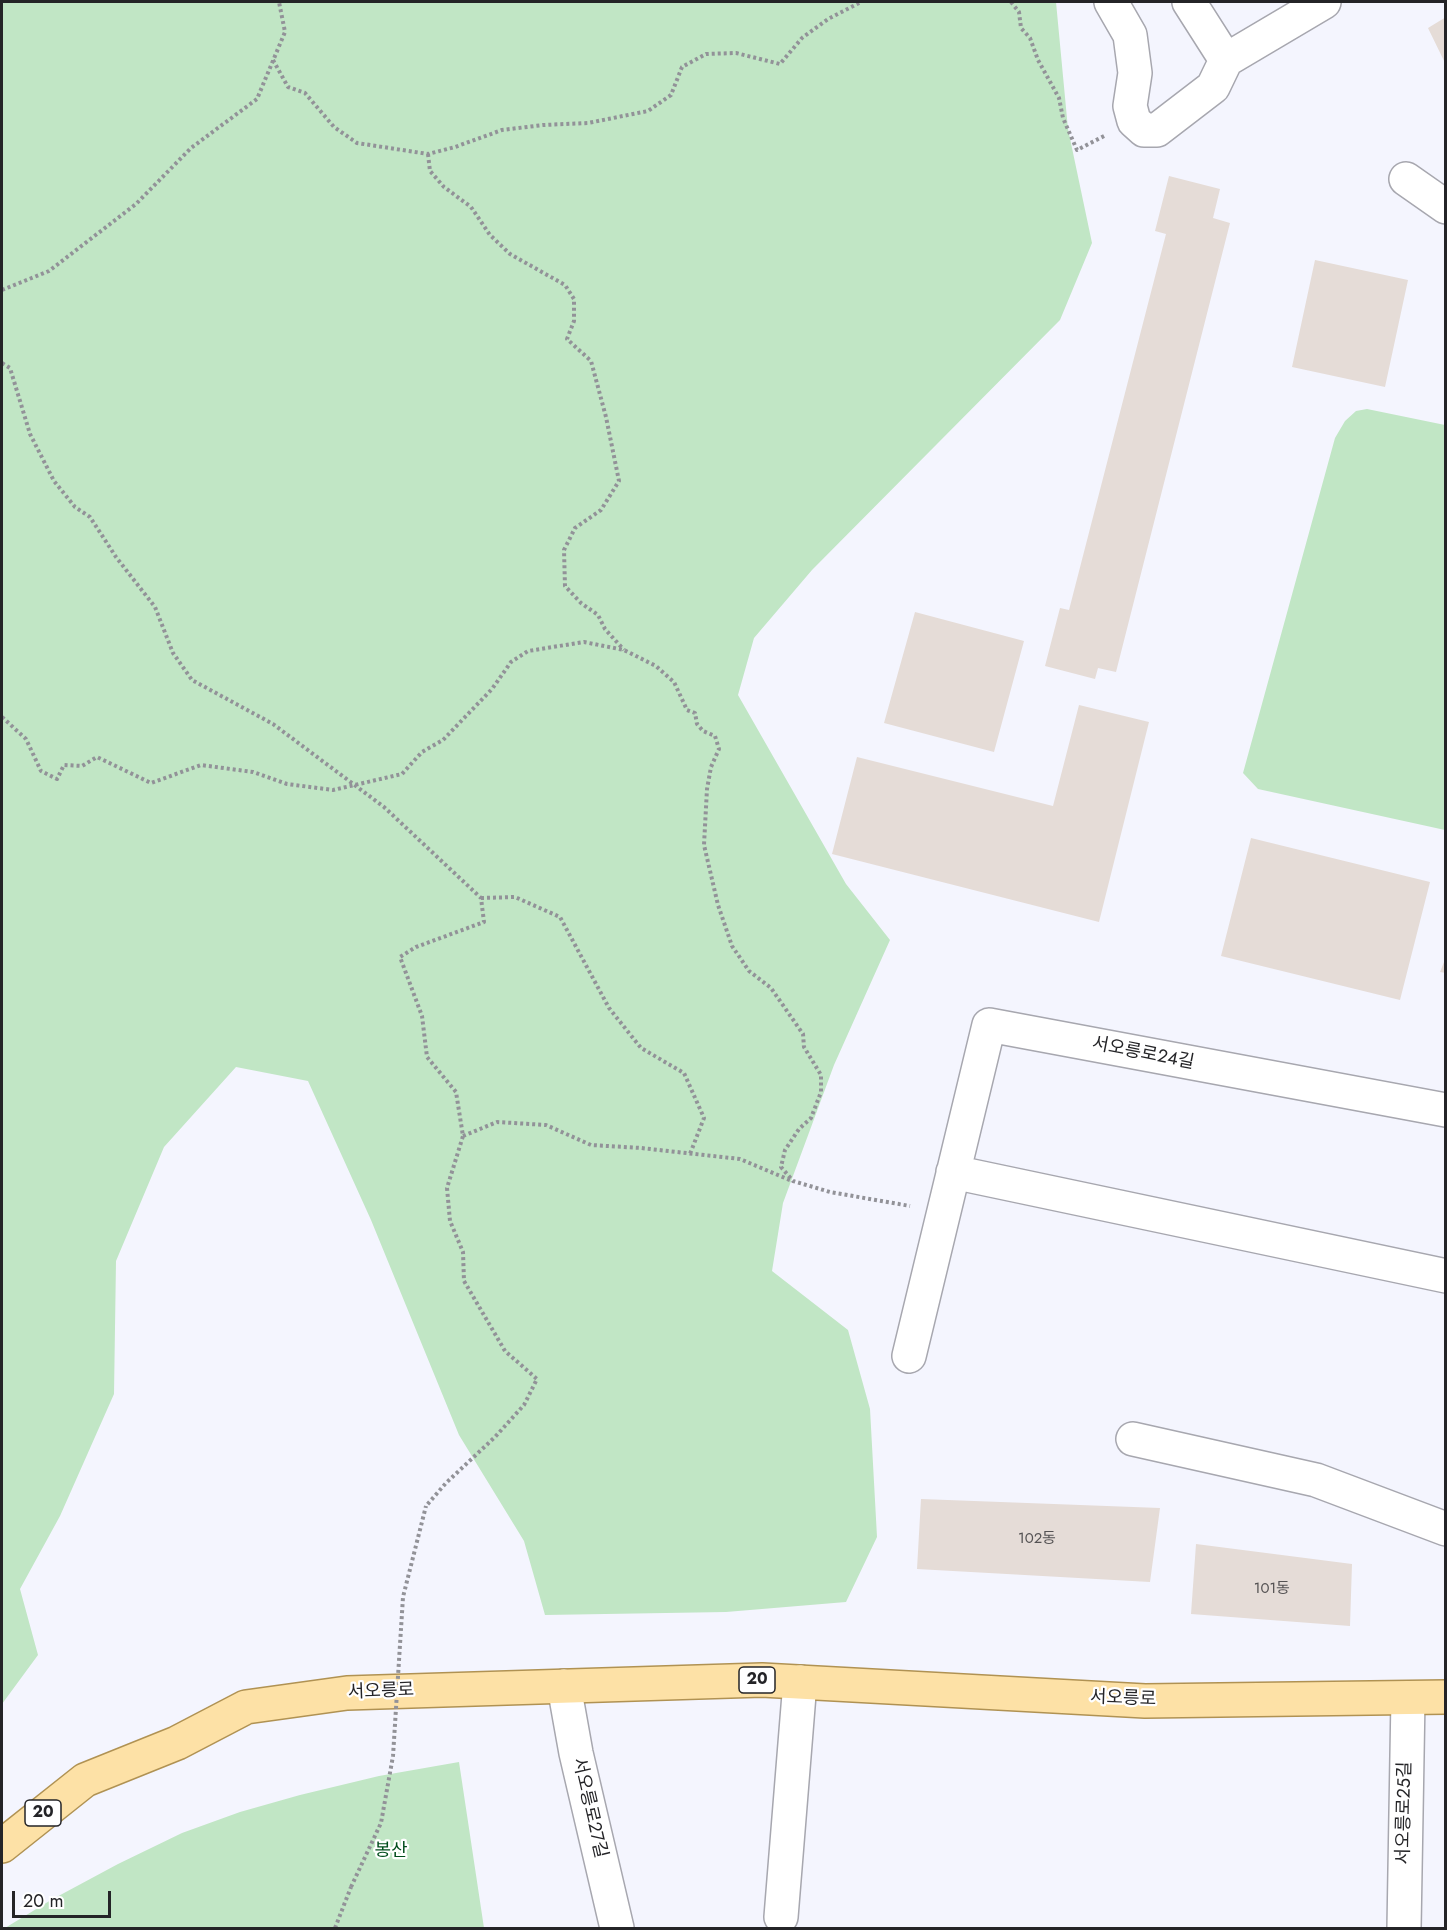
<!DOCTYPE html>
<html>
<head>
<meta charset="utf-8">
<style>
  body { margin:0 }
  #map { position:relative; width:1447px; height:1930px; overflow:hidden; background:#f4f5fe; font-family:Jost,sans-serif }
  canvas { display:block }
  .frame { position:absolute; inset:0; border:3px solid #242427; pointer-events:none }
  .scale { position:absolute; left:12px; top:1891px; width:99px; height:27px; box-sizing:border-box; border:3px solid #242427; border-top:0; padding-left:8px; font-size:18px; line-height:21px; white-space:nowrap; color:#242427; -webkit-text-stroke:4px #fff; paint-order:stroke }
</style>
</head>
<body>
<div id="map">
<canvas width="1447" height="1930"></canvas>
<div class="frame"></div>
<div class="scale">20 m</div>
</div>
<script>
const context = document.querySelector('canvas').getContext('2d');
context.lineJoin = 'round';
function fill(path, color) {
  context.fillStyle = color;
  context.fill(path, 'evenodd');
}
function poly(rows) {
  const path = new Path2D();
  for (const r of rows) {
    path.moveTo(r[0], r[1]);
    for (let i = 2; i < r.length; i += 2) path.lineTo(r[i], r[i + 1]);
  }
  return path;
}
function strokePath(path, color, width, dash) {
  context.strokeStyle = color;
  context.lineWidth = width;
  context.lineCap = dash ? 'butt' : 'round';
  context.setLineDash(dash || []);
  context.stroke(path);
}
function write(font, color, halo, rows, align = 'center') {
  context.font = font + ' Jost,"Noto Sans KR",sans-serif';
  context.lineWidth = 4.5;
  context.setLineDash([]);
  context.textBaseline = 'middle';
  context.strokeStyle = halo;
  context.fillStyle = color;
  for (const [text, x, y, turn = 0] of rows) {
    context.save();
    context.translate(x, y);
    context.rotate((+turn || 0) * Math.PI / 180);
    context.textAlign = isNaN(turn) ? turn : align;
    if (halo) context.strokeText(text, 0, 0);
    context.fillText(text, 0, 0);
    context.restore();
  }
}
const green = poly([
  [2,2,1056,2,1068,129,1092,243,1060,320,812,570,754,638,738,695,846,884,890,940,834,1065,783,1203,772,1271,848,1330,870,1409,877,1537,846,1602,726,1612,545,1615,524,1541,459,1435,371,1220,308,1081,236,1067,164,1147,116,1261,114,1394,60,1516,20,1589,38,1655,2,1704],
  [1367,409,1445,425,1445,830,1258,789,1243,773,1335,438,1345,421,1356,411],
  [459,1762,484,1928,5,1928,51,1900,118,1864,182,1833,240,1812,300,1795,379,1776]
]);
const building = poly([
  [1446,17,1446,65,1428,28],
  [1169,176,1220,189,1213,218,1230,223,1116,672,1098,668,1095,679,1045,666,1060,608,1069,610,1166,234,1155,231],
  [1315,260,1408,280,1385,387,1292,367],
  [915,612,1024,641,994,752,884,723],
  [1079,705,1149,722,1099,922,832,854,857,757,1053,806],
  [1251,838,1430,882,1400,1000,1221,956],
  [1446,957,1446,973,1440,972],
  [921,1499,1160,1508,1150,1582,917,1569],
  [1196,1544,1352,1564,1350,1626,1191,1614]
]);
const path = poly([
  [1011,2,1019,12,1021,28,1030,38,1038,60,1059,98,1063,118,1077,150,1106,135],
  [273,60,288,87,305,93,334,127,357,143,428,154,455,147,502,130,543,125,588,123,648,111,671,95,682,67,706,54,736,53,780,64,802,38,828,19,861,2],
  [428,154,430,171,444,187,471,207,490,235,510,254,565,285,574,299,574,321,567,339,591,361,606,417,619,481,601,510,575,528,564,550,565,586,581,603,598,615,605,629,624,650],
  [2,290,49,271,136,204,191,148,257,99,285,32,279,2],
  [2,363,10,368,30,434,54,481,75,507,90,517,116,557,155,607,173,653,192,680,273,724,384,807,481,898,484,922,416,947,400,957,422,1016,427,1057,456,1092,463,1136,447,1188,450,1221,463,1252,464,1281,505,1351,537,1379,524,1405,495,1437,446,1483,426,1506],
  [2,717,26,739,41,771,57,779,64,765,82,766,97,757,151,783,201,765,253,772,287,784,333,790,402,774,422,752,443,740,492,689,511,662,528,651,584,642,624,650,656,666,674,682,687,710,695,713,697,724,703,731,715,736,719,749,711,767,707,789,704,845,718,905,732,946,749,971,771,988,803,1034,804,1047,821,1075,821,1092,811,1118,799,1129,785,1150,781,1167,793,1181,830,1192,910,1206],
  [481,898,515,897,560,917,609,1008,641,1048,684,1073,704,1118,690,1154],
  [463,1136,497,1122,546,1125,591,1145,641,1148,740,1159,792,1181],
  [335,1928,351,1887]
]);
const minor = poly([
  [1111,2,1130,35,1135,73,1130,106,1134,121,1144,130,1157,130,1213,87,1226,60],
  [1189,2,1226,60,1324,2],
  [1406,179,1446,207],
  [953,1172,1446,1276],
  [909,1356,989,1025,1446,1110],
  [1133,1439,1316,1480,1446,1529],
  [564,1686,576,1753,617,1928],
  [781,1917,800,1682],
  [1404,1928,1408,1698]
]);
const major = poly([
  [2,1846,85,1780,177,1743,246,1707,347,1693,762,1680,1145,1701,1446,1697]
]);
const pathBridge = poly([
  [351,1887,381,1823,393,1756,403,1597,426,1506]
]);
const numberNames = [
  ["102동",1037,1539],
  ["101동",1272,1589]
];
const shields = [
  [757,1680,36],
  [43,1813,36]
];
const shieldNames = [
  ["20",757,1680],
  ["20",43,1813]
];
const streetNames = [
  ["서오릉로24길",1143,1054,11],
  ["서오릉로",381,1692,-2],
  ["서오릉로",1123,1699,2],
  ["서오릉로27길",589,1808,77],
  ["서오릉로25길",1405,1813,-89]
];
const parkNames = [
  ["봉산",391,1852]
];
fill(green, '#c1e6c5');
fill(building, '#e5dcd7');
strokePath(minor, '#a7a7af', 36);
strokePath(major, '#b09253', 36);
strokePath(path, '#929298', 4, [3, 3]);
strokePath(minor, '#fff', 33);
strokePath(major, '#fde1a6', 33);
strokePath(pathBridge, '#929298', 4, [3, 3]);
write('15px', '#545253', null, numberNames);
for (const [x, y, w] of shields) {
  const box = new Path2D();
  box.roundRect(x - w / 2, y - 13, w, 26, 4.5);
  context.fillStyle = '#fff';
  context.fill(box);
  strokePath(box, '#242427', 1.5);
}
write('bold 16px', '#242427', null, shieldNames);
write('18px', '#242427', '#fff', streetNames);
write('18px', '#004c1b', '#fff', parkNames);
</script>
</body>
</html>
